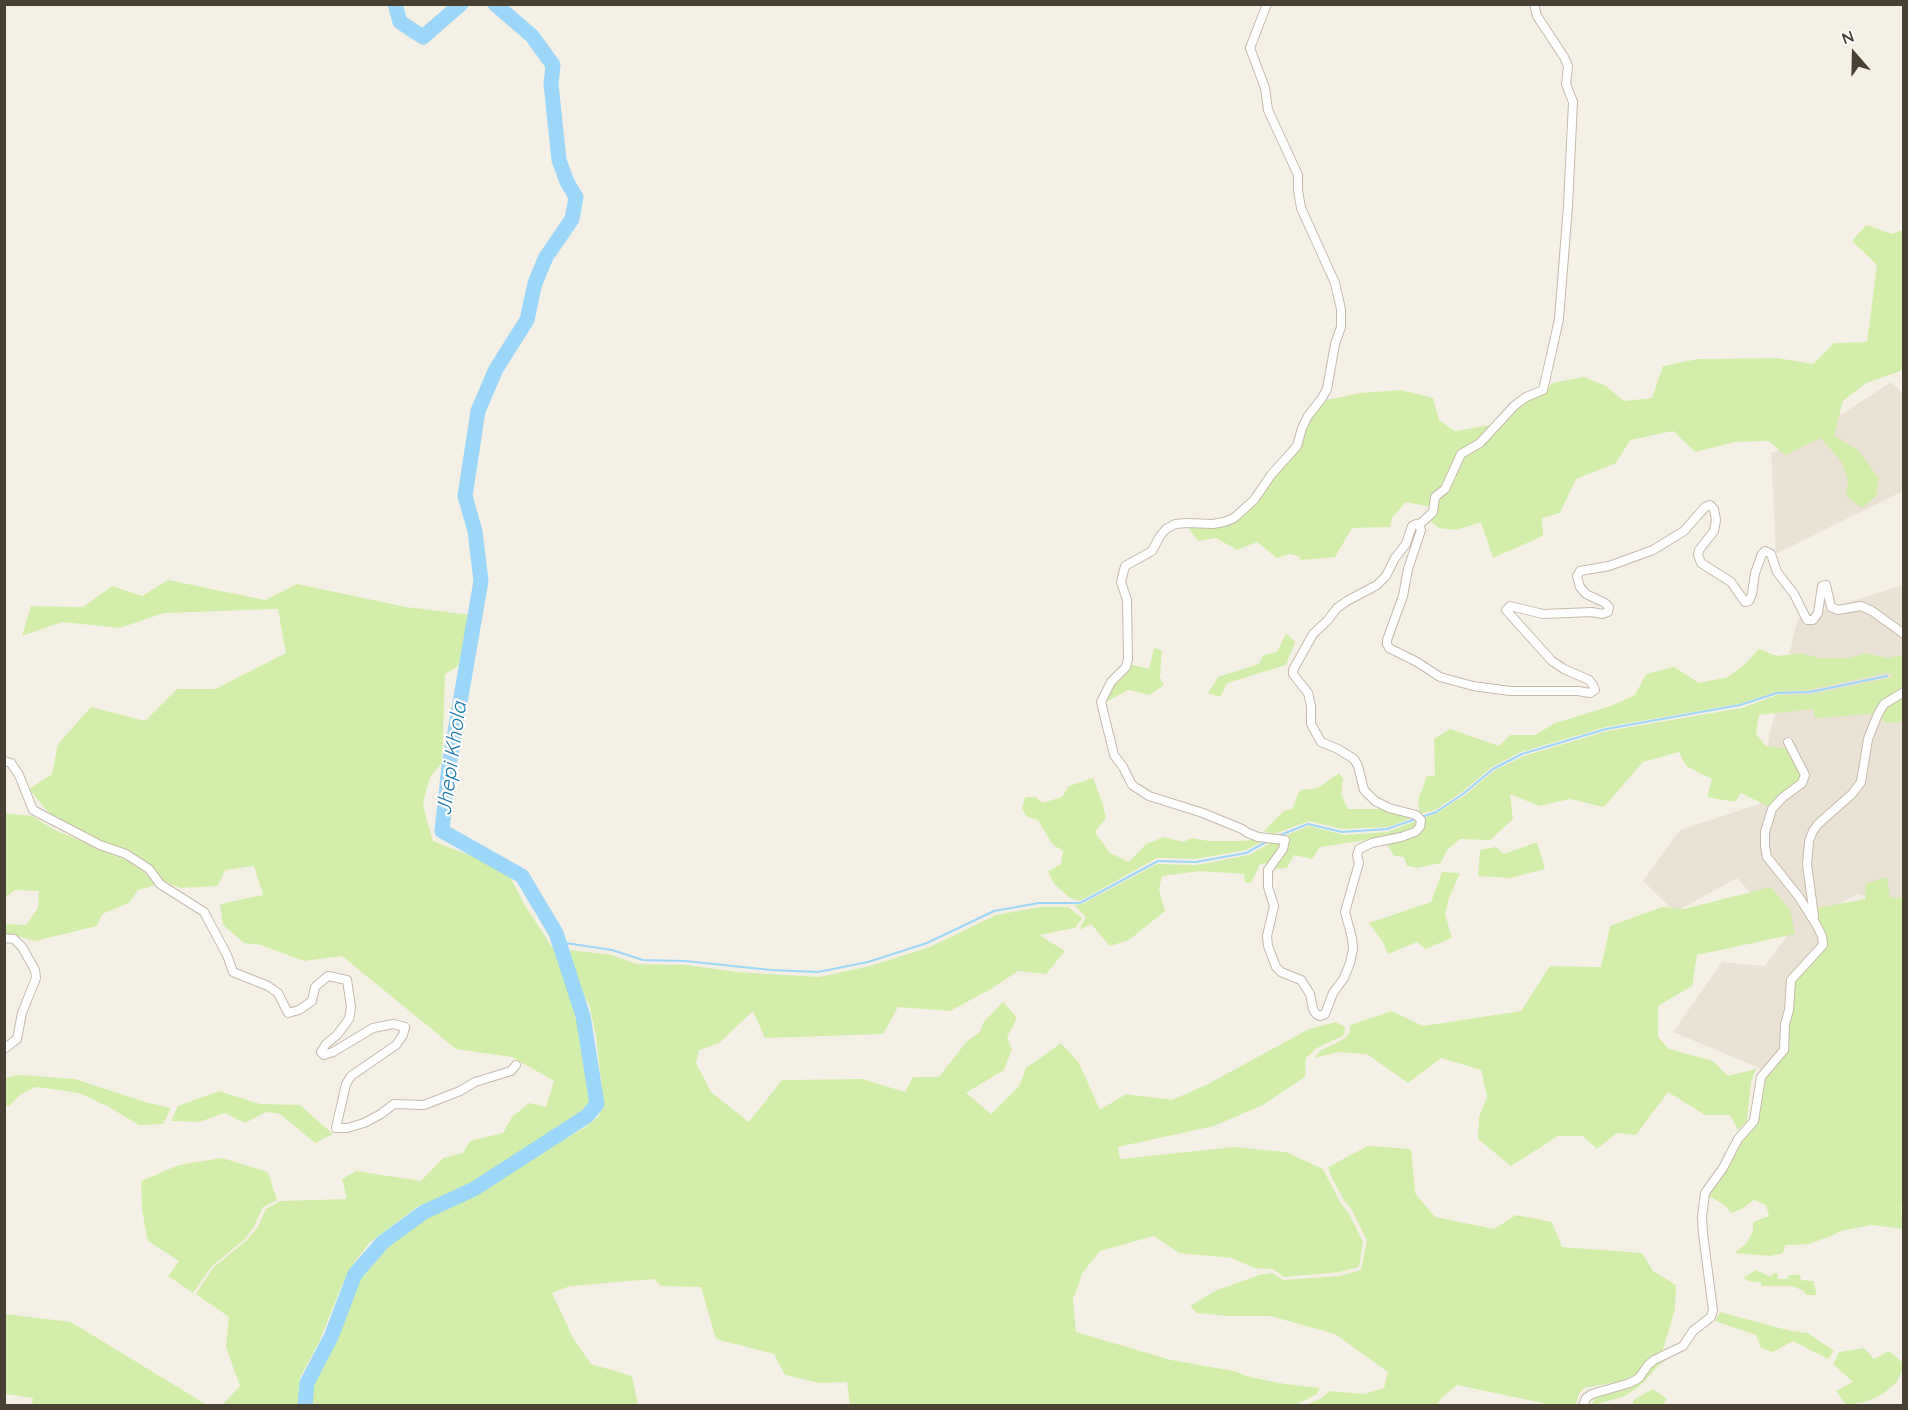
<!DOCTYPE html>
<html>
<head>
<meta charset="utf-8">
<style>
  body { margin:0 }
  #map { position:relative; width:1908px; height:1410px; overflow:hidden; background:#f5f0e6; font-family:Quicksand,sans-serif }
  canvas { display:block }
  .frame { position:absolute; inset:0; border:6px solid #494034; pointer-events:none }
  .north { position:absolute; left:1824px; top:24px; width:60px; height:60px; -webkit-text-stroke:4px #fff; paint-order:stroke; rotate:340deg; font-size:16px; font-weight:700; line-height:24px; text-align:center; color:#494034 }
  .north::after { content:''; display:block; margin:auto; width:21px; height:27px; background:#494034; clip-path:polygon(50% 0,100% 100%,50% 72%,0 100%) }
</style>
</head>
<body>
<div id="map">
<canvas width="1908" height="1410"></canvas>
<div class="frame"></div>
<div class="north">N</div>
</div>
<script>
const context = document.querySelector('canvas').getContext('2d');
context.lineJoin = 'round';
function fill(path, color) {
  context.fillStyle = color;
  context.fill(path, 'evenodd');
}
function poly(rows) {
  const path = new Path2D();
  for (const r of rows) {
    path.moveTo(r[0], r[1]);
    for (let i = 2; i < r.length; i += 2) path.lineTo(r[i], r[i + 1]);
  }
  return path;
}
function strokePath(path, color, width, dash) {
  context.strokeStyle = color;
  context.lineWidth = width;
  context.lineCap = dash ? 'butt' : 'round';
  context.setLineDash(dash || []);
  context.stroke(path);
}
function write(font, color, halo, rows, align = 'center') {
  context.font = font + ' Quicksand,sans-serif';
  context.lineWidth = 4.5;
  context.setLineDash([]);
  context.textBaseline = 'middle';
  context.strokeStyle = halo;
  context.fillStyle = color;
  for (const [text, x, y, turn = 0] of rows) {
    context.save();
    context.translate(x, y);
    context.rotate((+turn || 0) * Math.PI / 180);
    context.textAlign = isNaN(turn) ? turn : align;
    if (halo) context.strokeText(text, 0, 0);
    context.fillText(text, 0, 0);
    context.restore();
  }
}
const residential = poly([
  [1891,382,1903,393,1903,491,1776,554,1771,453,1801,441],
  [1903,585,1903,906,1857,894,1821,914,1828,959,1786,1079,1673,1032,1722,962,1765,966,1788,935,1737,878,1675,912,1643,881,1680,830,1759,804,1769,737,1798,618]
]);
const green = poly([
  [1866,225,1892,234,1903,230,1903,370,1866,383,1843,401,1834,436,1858,450,1879,479,1876,496,1862,508,1846,496,1848,481,1843,464,1821,438,1785,455,1769,441,1735,442,1695,452,1673,431,1630,440,1616,463,1576,479,1560,513,1542,518,1543,536,1493,558,1481,522,1456,530,1439,528,1429,520,1437,499,1463,456,1518,406,1530,398,1544,394,1552,383,1584,377,1606,386,1624,401,1652,398,1663,366,1698,359,1777,358,1813,364,1834,343,1867,342,1877,265,1852,241],
  [1401,390,1433,398,1439,420,1455,431,1492,425,1479,441,1459,453,1445,487,1431,507,1406,502,1392,518,1390,527,1352,528,1335,557,1301,560,1299,556,1289,554,1277,558,1257,542,1237,550,1216,538,1198,541,1186,525,1225,523,1288,462,1299,447,1306,426,1311,417,1326,400,1361,393],
  [168,580,265,600,297,584,406,607,472,615,458,666,445,674,442,763,430,777,423,803,428,825,433,841,479,859,509,874,524,904,563,964,580,1021,583,1063,593,1102,575,1118,471,1185,417,1207,369,1243,354,1263,342,1285,319,1342,300,1378,299,1405,222,1405,240,1386,226,1347,229,1317,196,1294,213,1268,248,1239,258,1227,266,1209,281,1201,347,1199,342,1179,356,1171,421,1181,443,1158,463,1153,470,1141,503,1133,512,1117,529,1103,546,1107,554,1081,512,1057,456,1049,342,956,304,961,261,945,244,943,223,925,220,904,263,895,254,866,225,870,218,886,180,888,164,881,151,865,126,850,100,842,54,819,29,789,52,774,58,744,91,707,145,721,177,689,215,689,286,653,278,609,164,613,120,628,62,622,22,636,31,606,83,607,112,586,142,596],
  [1286,633,1295,642,1286,665,1227,683,1220,697,1208,693,1218,677,1259,664,1263,655,1277,652],
  [1154,648,1162,650,1160,677,1164,685,1150,695,1128,690,1106,702,1110,690,1126,674,1132,665,1149,669],
  [1759,649,1777,656,1801,653,1819,658,1850,658,1865,653,1887,658,1903,655,1903,688,1882,701,1874,714,1815,718,1813,709,1759,715,1756,734,1766,746,1787,749,1800,768,1801,776,1798,782,1780,794,1769,807,1741,793,1735,802,1707,797,1712,779,1686,766,1679,752,1643,762,1604,807,1570,799,1539,806,1510,794,1513,819,1490,840,1460,839,1447,850,1441,863,1417,868,1407,866,1404,857,1394,856,1386,843,1402,839,1424,818,1438,812,1465,795,1495,770,1524,756,1607,731,1742,708,1777,695,1811,694,1889,678,1893,674,1886,673,1809,690,1777,692,1739,704,1606,727,1521,752,1492,767,1462,792,1435,810,1420,814,1418,800,1427,776,1435,776,1434,739,1450,729,1499,746,1510,735,1535,735,1555,723,1611,706,1635,695,1646,674,1674,667,1699,683,1728,677,1743,666],
  [1903,694,1903,722,1885,723,1880,714,1887,704],
  [1339,773,1343,779,1341,794,1348,809,1385,809,1414,817,1388,827,1342,829,1309,821,1274,834,1264,831,1284,811,1292,809,1300,790,1318,788],
  [1093,778,1103,805,1106,818,1095,832,1110,853,1129,862,1146,844,1164,837,1183,842,1192,838,1209,841,1243,841,1257,839,1266,840,1246,850,1195,859,1157,858,1080,901,1070,898,1054,884,1048,871,1061,864,1063,851,1052,844,1038,820,1027,817,1022,809,1025,797,1036,797,1042,803,1062,797,1069,786],
  [5,813,32,816,55,830,128,861,151,877,156,885,138,890,129,903,102,914,97,926,35,941,14,935,5,935,5,924,26,925,38,908,39,891,15,890,5,898],
  [1419,820,1418,826,1412,830,1400,835,1320,847,1312,859,1294,855,1287,868,1272,869,1281,858,1282,837,1309,826,1344,835,1387,832],
  [1276,840,1283,842,1269,863,1260,864,1251,883,1245,883,1244,874,1200,871,1162,876,1159,889,1165,911,1129,940,1110,946,1091,924,1079,930,1086,917,1074,905,1082,904,1157,864,1197,865,1249,855],
  [1537,842,1545,869,1510,878,1478,876,1480,850,1496,847,1504,854],
  [1442,872,1460,873,1449,898,1445,914,1452,938,1425,949,1417,942,1388,954,1384,944,1369,923,1431,902],
  [1887,877,1890,898,1904,897,1904,1203,1901,1206,1903,1229,1872,1225,1840,1231,1836,1234,1809,1244,1785,1245,1783,1253,1771,1256,1734,1253,1747,1243,1753,1230,1753,1222,1769,1216,1766,1205,1754,1200,1742,1209,1731,1213,1726,1206,1711,1197,1705,1204,1709,1192,1740,1139,1749,1131,1763,1078,1785,1050,1793,980,1826,944,1818,924,1817,908,1865,899,1866,884],
  [1771,887,1790,910,1795,934,1697,955,1692,986,1658,1006,1658,1037,1669,1049,1713,1061,1728,1076,1756,1069,1751,1082,1747,1121,1738,1130,1730,1115,1705,1115,1668,1092,1636,1135,1617,1133,1597,1149,1583,1136,1558,1136,1511,1166,1478,1139,1479,1117,1487,1097,1481,1070,1441,1058,1408,1083,1367,1054,1339,1052,1314,1058,1320,1051,1346,1038,1350,1032,1350,1025,1392,1011,1423,1026,1521,1011,1550,966,1601,967,1610,926,1662,907,1684,909],
  [1040,907,1068,907,1082,918,1075,928,1039,935,1065,951,1046,974,1018,971,991,989,950,1011,898,1007,883,1034,765,1038,753,1011,719,1043,699,1050,696,1063,711,1092,749,1122,782,1080,862,1079,905,1092,913,1077,939,1077,967,1041,980,1032,983,1023,1003,1002,1017,1018,1007,1037,1012,1049,1004,1070,966,1093,991,1114,1019,1086,1026,1068,1061,1043,1079,1063,1100,1110,1126,1094,1172,1100,1208,1084,1309,1029,1336,1022,1345,1027,1344,1035,1317,1048,1306,1058,1305,1077,1263,1105,1214,1126,1118,1147,1120,1159,1234,1147,1286,1152,1323,1169,1341,1204,1348,1212,1363,1242,1359,1267,1339,1272,1284,1277,1273,1269,1254,1268,1232,1258,1179,1253,1154,1236,1100,1251,1083,1272,1073,1299,1076,1332,1171,1360,1234,1371,1250,1377,1285,1384,1320,1388,1317,1394,1293,1406,850,1405,847,1382,820,1383,785,1375,774,1354,716,1339,701,1287,661,1286,654,1279,570,1286,552,1293,573,1338,591,1364,632,1376,638,1405,310,1405,314,1384,335,1342,349,1308,361,1273,388,1245,418,1221,480,1191,517,1166,584,1128,599,1116,603,1099,596,1036,590,1008,569,961,570,950,612,955,636,964,687,965,736,972,819,977,870,966,930,947,996,915],
  [19,1075,75,1079,145,1102,171,1108,163,1124,139,1125,107,1106,79,1093,36,1087,21,1094,9,1106,5,1106,5,1078],
  [219,1091,260,1104,300,1105,333,1134,315,1143,280,1114,266,1112,245,1123,225,1113,199,1122,171,1121,178,1106],
  [1368,1146,1411,1149,1415,1193,1435,1217,1494,1229,1516,1215,1552,1222,1562,1247,1642,1253,1653,1271,1676,1285,1675,1309,1663,1350,1648,1358,1637,1374,1623,1381,1584,1388,1579,1394,1575,1406,1552,1405,1457,1385,1442,1397,1437,1405,1429,1405,1428,1404,1423,1406,1306,1405,1322,1398,1329,1391,1364,1394,1384,1388,1388,1372,1335,1334,1270,1316,1227,1316,1197,1313,1190,1306,1215,1291,1259,1275,1272,1273,1283,1280,1340,1276,1361,1270,1367,1241,1352,1210,1344,1200,1332,1178,1328,1167],
  [222,1158,268,1172,277,1200,263,1207,254,1226,246,1238,211,1267,193,1293,168,1276,179,1261,148,1241,142,1210,141,1181,179,1165],
  [1756,1270,1771,1277,1774,1273,1778,1274,1778,1279,1787,1279,1789,1275,1800,1275,1801,1280,1813,1281,1817,1295,1806,1295,1804,1291,1792,1286,1761,1286,1761,1282,1752,1282,1743,1278],
  [1720,1312,1791,1331,1808,1333,1834,1351,1828,1359,1793,1341,1773,1352,1761,1348,1756,1335,1715,1321],
  [5,1314,71,1322,207,1405,32,1405,33,1398,5,1394],
  [1696,1331,1696,1335,1685,1348,1659,1365,1641,1385,1625,1396,1591,1406,1595,1397,1616,1390,1650,1366,1685,1347],
  [1864,1348,1874,1359,1889,1351,1903,1363,1903,1368,1897,1382,1883,1394,1865,1402,1846,1405,1836,1391,1853,1382,1833,1364,1839,1352],
  [1653,1389,1667,1399,1662,1405,1633,1405,1633,1400]
]);
const stream = poly([
  [1278,836,1308,824,1342,832,1387,829,1436,812,1463,794,1493,769,1522,754,1606,729,1740,705,1777,693,1810,692,1887,676],
  [559,942,612,950,643,960,685,961,771,970,818,972,868,962,927,943,994,911,1039,903,1080,903,1158,861,1196,862,1246,853,1268,841]
]);
const river = poly([
  [395,4,400,22,423,37,461,4],
  [305,1406,307,1383,331,1337,355,1274,383,1242,424,1212,474,1189,536,1149,587,1116,597,1104,583,1016,556,933,522,876,442,831,449,766,481,581,475,531,465,496,478,411,496,369,527,320,535,283,546,257,572,219,576,197,567,182,559,160,551,84,553,65,532,36,495,4]
]);
const minor = poly([
  [1267,4,1250,48,1265,88,1268,110,1298,175,1298,190,1301,208,1335,283,1341,309,1341,327,1335,344,1327,389,1322,398,1308,416,1302,428,1297,446,1271,475,1254,500,1234,518,1224,522,1213,524,1187,523,1175,524,1166,529,1160,536,1152,551,1125,566,1121,582,1127,600,1128,659,1126,667,1111,682,1101,702,1114,755,1123,767,1132,785,1149,796,1203,813,1242,829,1248,833,1258,837,1285,840,1283,849,1268,870,1268,887,1274,906,1267,936,1268,946,1276,967,1281,972,1301,980,1310,994,1313,1009,1316,1014,1320,1016,1325,1014,1333,993,1344,978,1350,963,1353,949,1352,938,1345,912,1359,863,1357,855,1359,849,1372,843,1401,837,1415,832,1420,827,1421,820,1416,815,1389,808,1375,801,1364,790,1358,766,1354,759,1338,749,1321,742,1311,724,1311,706,1308,693,1293,674,1293,670,1313,634,1327,621,1337,608,1347,601,1377,585,1386,576,1395,558,1406,544,1412,526,1416,524,1419,525,1421,530,1408,569,1403,596,1387,640,1387,644,1389,648,1417,662,1440,677,1473,686,1510,691,1578,691,1590,693,1595,690,1593,685,1589,680,1564,669,1552,661,1506,610,1510,606,1543,614,1592,612,1602,614,1608,612,1609,607,1605,603,1586,594,1580,587,1577,576,1580,571,1609,566,1653,550,1684,531,1705,507,1710,505,1714,509,1716,520,1714,531,1699,550,1698,555,1701,563,1731,582,1745,602,1749,601,1752,594,1755,573,1762,554,1765,551,1771,554,1777,572,1794,594,1807,620,1813,620,1818,613,1822,586,1826,585,1831,607,1838,610,1861,606,1872,611,1904,634],
  [1419,525,1433,512,1435,497,1445,489,1461,454,1480,443,1514,406,1526,397,1543,390,1554,342,1559,319,1568,206,1573,102,1566,84,1568,66,1564,57,1537,16,1534,4],
  [4,761,11,763,19,775,33,810,100,845,126,854,149,869,160,884,204,912,227,955,233,972,268,986,278,993,288,1013,299,1010,312,1001,315,987,328,976,347,980,351,1007,349,1019,337,1035,326,1044,321,1052,324,1055,333,1052,373,1028,393,1024,405,1027,403,1035,396,1045,351,1076,346,1084,336,1128,347,1128,364,1123,381,1114,394,1104,424,1105,460,1091,475,1082,511,1071,516,1065],
  [1814,916,1807,864,1809,841,1813,831,1818,824,1852,794,1861,782,1868,739,1878,714,1884,704,1904,692],
  [4,938,14,939,22,947,35,970,36,978,22,1013,17,1039,4,1049],
  [1583,1406,1586,1398,1592,1394,1630,1383,1639,1378,1648,1365,1654,1360,1683,1346,1693,1331,1711,1317,1713,1310,1703,1234,1702,1217,1705,1193,1723,1168,1738,1139,1754,1121,1761,1077,1784,1050,1785,1024,1789,1010,1791,980,1823,945,1822,936,1816,924,1799,897,1767,857,1765,846,1765,832,1772,809,1782,798,1802,783,1805,775,1788,742]
]);
const waterNames = [
  ["Jhepi Khola",452,759,-82]
];
fill(residential, '#eae2d4');
fill(green, '#d3eeaa');
strokePath(stream, '#9cd7f9', 2);
strokePath(river, '#9cd7f9', 15);
strokePath(minor, '#c5baab', 10);
strokePath(minor, '#fff', 8);
write('italic 21px', '#1f7ab0', '#fff', waterNames);
</script>
</body>
</html>
